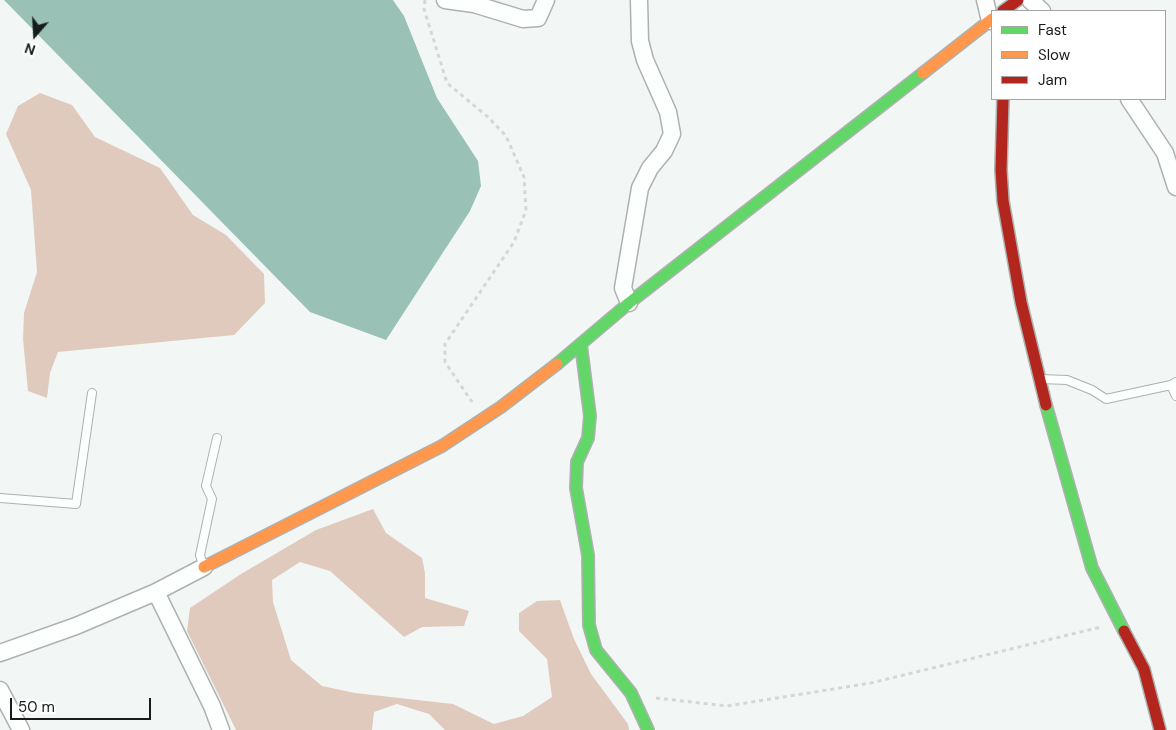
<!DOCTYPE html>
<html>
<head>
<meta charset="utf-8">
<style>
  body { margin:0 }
  #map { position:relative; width:1176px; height:730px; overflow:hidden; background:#f2f7f5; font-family:"DM Sans",sans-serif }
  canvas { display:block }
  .legend { position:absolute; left:991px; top:10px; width:175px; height:90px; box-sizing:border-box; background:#fff; border:1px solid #a3a4a3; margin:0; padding:6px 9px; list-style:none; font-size:15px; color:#181b1a }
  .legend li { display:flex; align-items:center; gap:10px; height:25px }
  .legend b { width:25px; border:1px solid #a3a4a3 }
  .north { position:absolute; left:10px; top:10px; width:50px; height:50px; -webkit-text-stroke:4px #fff; paint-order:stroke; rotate:199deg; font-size:14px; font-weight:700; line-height:20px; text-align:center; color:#181b1a }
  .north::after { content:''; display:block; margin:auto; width:18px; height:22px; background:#181b1a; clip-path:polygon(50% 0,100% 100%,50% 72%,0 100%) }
  .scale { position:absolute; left:10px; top:698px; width:141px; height:22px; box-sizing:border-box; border:2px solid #181b1a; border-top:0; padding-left:6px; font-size:15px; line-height:18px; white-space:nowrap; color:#181b1a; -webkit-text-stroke:4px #fff; paint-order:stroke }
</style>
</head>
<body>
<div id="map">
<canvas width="1176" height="730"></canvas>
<ul class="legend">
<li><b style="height:6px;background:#63d668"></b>Fast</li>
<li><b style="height:6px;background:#ff974d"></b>Slow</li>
<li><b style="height:6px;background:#b3261e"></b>Jam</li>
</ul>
<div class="north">N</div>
<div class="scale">50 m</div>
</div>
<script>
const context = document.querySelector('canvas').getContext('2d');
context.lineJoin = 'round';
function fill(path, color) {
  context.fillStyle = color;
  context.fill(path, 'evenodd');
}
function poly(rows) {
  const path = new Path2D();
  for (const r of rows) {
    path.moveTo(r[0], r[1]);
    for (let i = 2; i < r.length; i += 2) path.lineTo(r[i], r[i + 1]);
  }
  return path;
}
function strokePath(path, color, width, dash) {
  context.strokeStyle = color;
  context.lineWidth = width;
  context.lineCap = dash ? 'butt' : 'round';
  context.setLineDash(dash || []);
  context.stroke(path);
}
const forest = poly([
  [40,93,72,105,95,137,160,168,193,215,226,235,264,274,265,303,234,335,58,352,50,373,47,398,28,391,23,339,24,313,37,272,31,190,6,134,18,106],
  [373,509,386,533,422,558,425,573,425,598,469,611,464,626,422,627,404,637,330,571,300,562,272,580,273,602,291,660,322,686,355,693,453,704,494,724,523,716,552,697,547,659,519,631,519,613,537,601,560,600,574,639,591,674,628,724,629,730,445,730,429,714,397,704,374,712,372,730,236,730,187,631,190,608,241,574,316,530]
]);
const water = poly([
  [4,0,393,0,404,16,437,98,478,161,481,186,470,211,386,340,310,312]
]);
const path = poly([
  [425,0,424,9,447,83,488,117,506,136,524,177,526,210,514,242,445,344,445,362,472,402],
  [656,698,727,706,871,683,1101,627]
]);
const lane = poly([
  [1041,379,1067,380,1092,390,1106,399,1171,385,1176,382],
  [1171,385,1176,396],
  [0,498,76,504,92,393],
  [203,566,200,555,212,499,206,486,217,438]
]);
const street = poly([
  [445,0,474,4,523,19,538,18,546,0],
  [985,0,990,21],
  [1030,0,1042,11],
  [1129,99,1165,153,1176,187],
  [629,303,623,288,640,188,650,168,664,151,672,134,668,112,645,60,640,41,639,0],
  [156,592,212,706,221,730],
  [0,653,76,626,156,592,204,567],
  [0,690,21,730]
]);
const fast = poly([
  [581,345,590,416,588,438,577,462,576,488,588,555,589,625,596,650,631,693,648,730],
  [557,364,629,303,923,73],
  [1046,405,1092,568,1124,631]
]);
const slow = poly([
  [923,73,992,19],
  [204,567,442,446,501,407,557,364]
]);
const jam = poly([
  [1003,11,1018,0],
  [1003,99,1001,170,1003,201,1021,302,1046,405],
  [1124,631,1144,669,1160,730]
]);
fill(forest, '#e0cabd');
fill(water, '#9ac1b6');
strokePath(lane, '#adb1b0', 10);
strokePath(street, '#adb1b0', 19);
strokePath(fast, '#adb1b0', 14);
strokePath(slow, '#adb1b0', 14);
strokePath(jam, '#adb1b0', 14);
strokePath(path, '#d5d7d6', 3, [4, 4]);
strokePath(lane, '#fdfefe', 8);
strokePath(street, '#fdfefe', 16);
strokePath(fast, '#63d668', 11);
strokePath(slow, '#ff974d', 11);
strokePath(jam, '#b3261e', 11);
</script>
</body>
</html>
